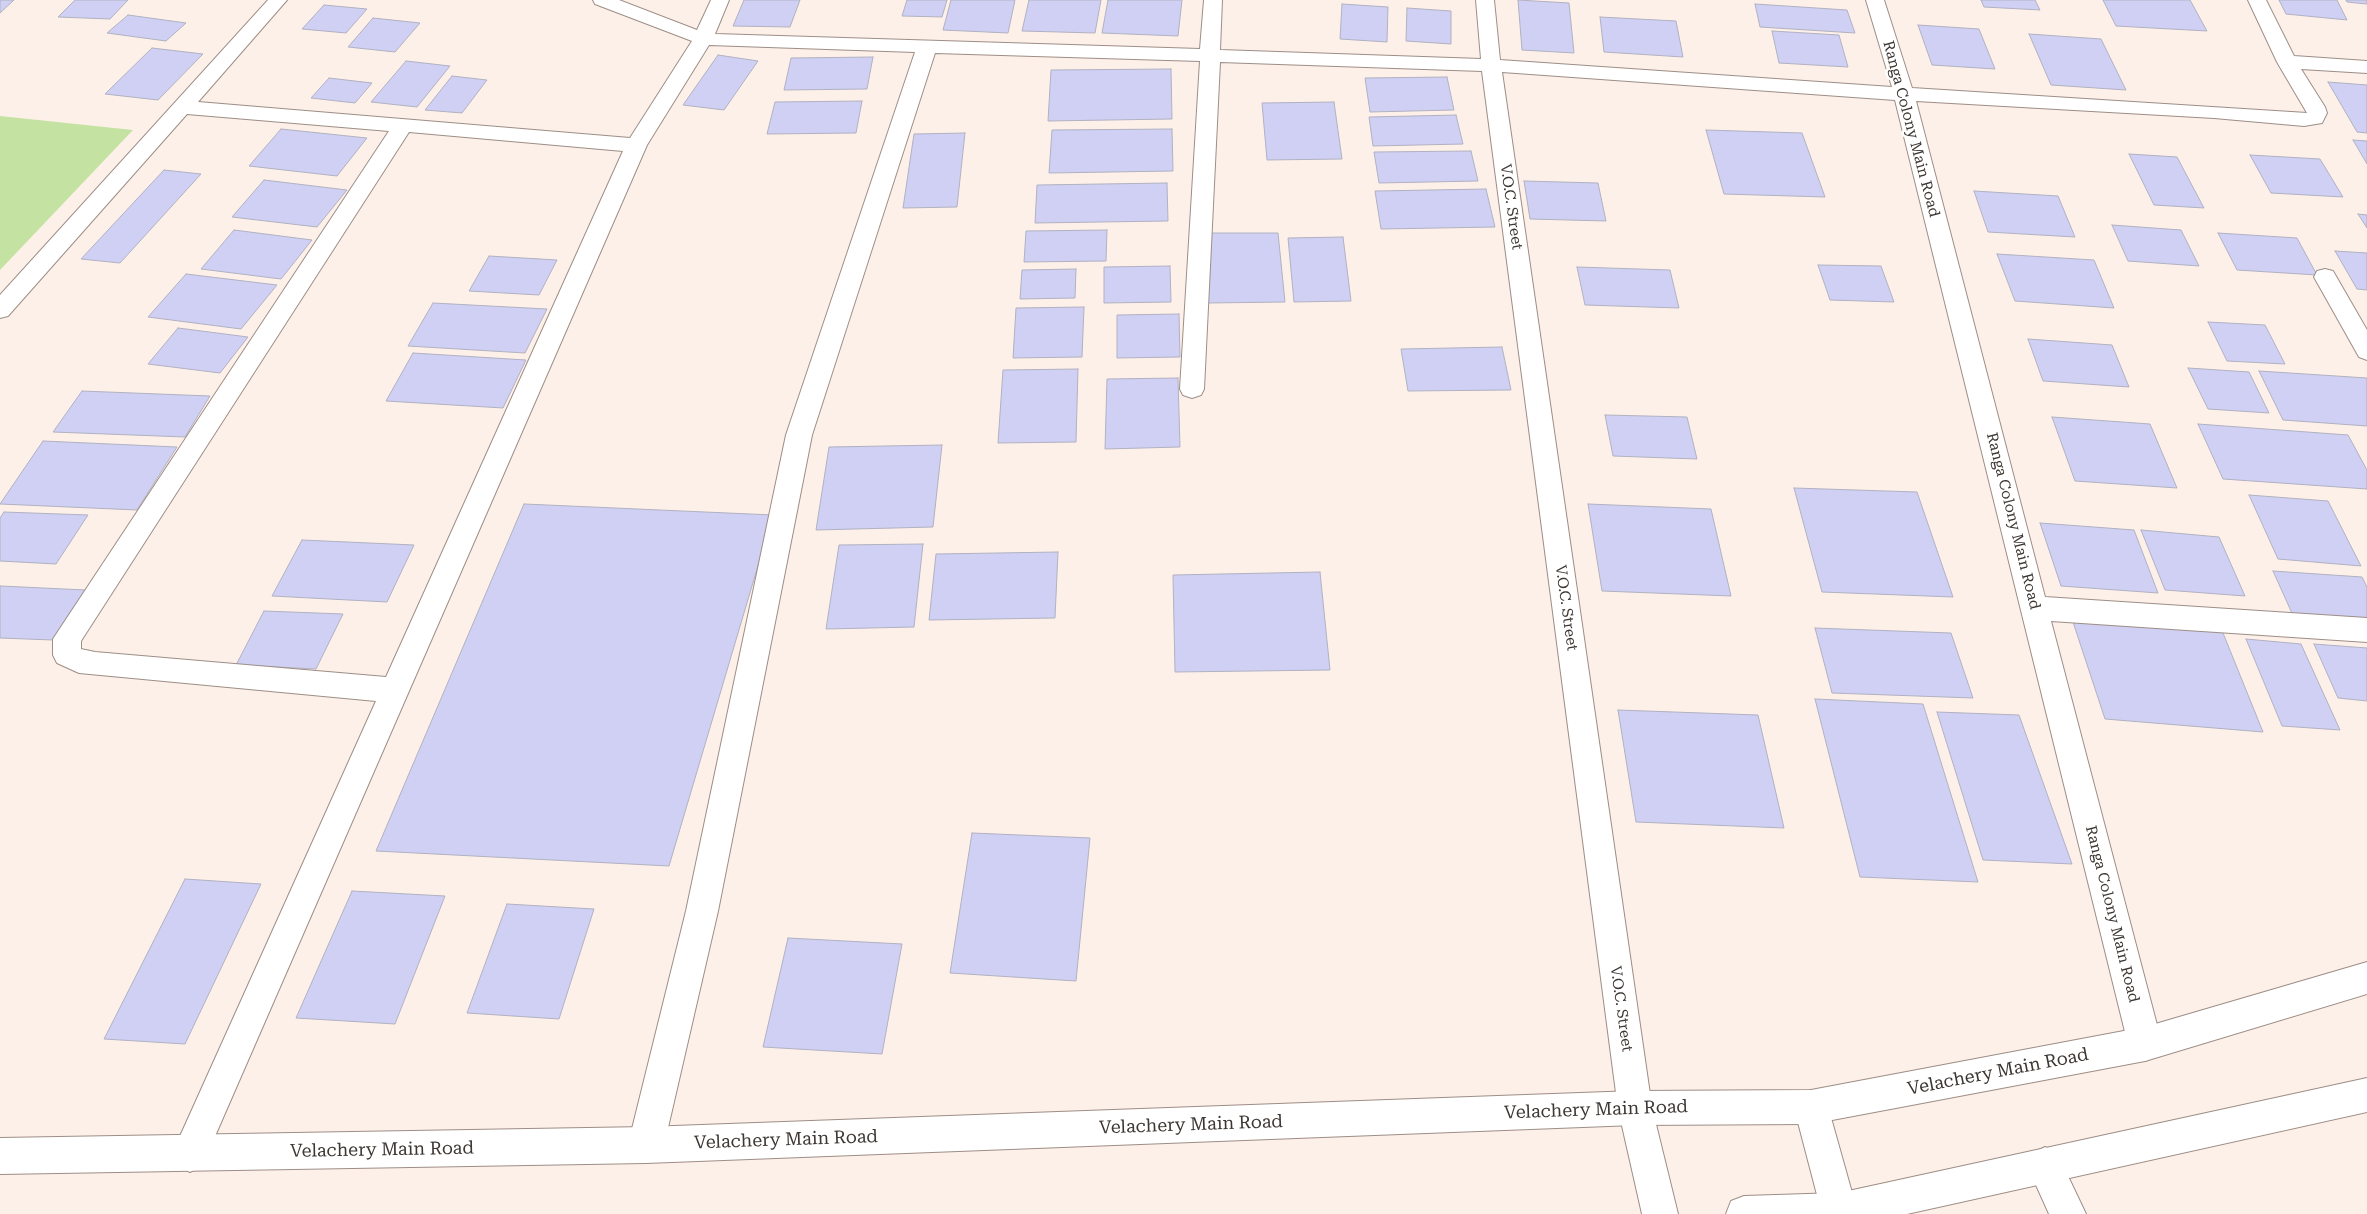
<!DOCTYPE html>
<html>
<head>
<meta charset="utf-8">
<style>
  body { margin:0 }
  canvas { display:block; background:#fdf0e9 }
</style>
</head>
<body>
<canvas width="2367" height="1214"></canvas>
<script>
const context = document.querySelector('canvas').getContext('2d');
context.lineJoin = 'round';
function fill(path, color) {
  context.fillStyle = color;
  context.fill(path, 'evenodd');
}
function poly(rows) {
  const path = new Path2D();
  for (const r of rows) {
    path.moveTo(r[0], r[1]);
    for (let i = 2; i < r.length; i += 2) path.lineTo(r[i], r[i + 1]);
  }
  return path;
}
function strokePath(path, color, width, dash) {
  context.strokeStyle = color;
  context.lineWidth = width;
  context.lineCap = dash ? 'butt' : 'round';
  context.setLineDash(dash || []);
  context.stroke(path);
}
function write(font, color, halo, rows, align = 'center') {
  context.font = font + ' "Roboto Serif",serif';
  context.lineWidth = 5;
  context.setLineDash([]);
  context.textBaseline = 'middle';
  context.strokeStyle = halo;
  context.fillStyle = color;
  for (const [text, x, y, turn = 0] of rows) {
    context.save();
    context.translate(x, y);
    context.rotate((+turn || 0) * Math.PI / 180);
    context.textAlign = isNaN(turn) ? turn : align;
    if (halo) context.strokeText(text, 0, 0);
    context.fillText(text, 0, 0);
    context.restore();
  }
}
const green = poly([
  [0,116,133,130,0,270]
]);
const building = poly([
  [0,0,14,0,0,13,0,0],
  [75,0,128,0,110,19,58,17,75,0],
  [744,0,800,0,790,27,733,26,744,0],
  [907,0,947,0,942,17,902,16,907,0],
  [951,0,1015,0,1008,33,943,30,951,0],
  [1029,0,1101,0,1095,33,1022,31,1029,0],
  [1108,0,1182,0,1178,36,1102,33,1108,0],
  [1518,0,1569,3,1574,53,1522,50,1518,0],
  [1981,0,2035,0,2040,10,1984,7,1981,0],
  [2103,0,2190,0,2207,31,2116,26,2103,0],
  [2279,0,2337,0,2347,20,2286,14,2279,0],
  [2346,0,2367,0,2367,4,2347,2,2346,0],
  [1342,4,1388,7,1387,42,1340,39,1342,4],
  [1755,4,1847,10,1855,33,1760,27,1755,4],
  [324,5,367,9,346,33,302,29,324,5],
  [1407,8,1451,11,1451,44,1406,41,1407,8],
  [128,15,186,23,166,41,107,33,128,15],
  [1600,17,1676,21,1683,57,1604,52,1600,17],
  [373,18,420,23,395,52,348,47,373,18],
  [1918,25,1979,29,1995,69,1932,65,1918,25],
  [1772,31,1839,35,1848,67,1779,63,1772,31],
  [2029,34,2101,39,2126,90,2051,85,2029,34],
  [152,48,203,54,158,100,105,94,152,48],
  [718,55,758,61,724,110,683,105,718,55],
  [873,57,867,89,784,90,791,58,873,57],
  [406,61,450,66,417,107,371,102,406,61],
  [1171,69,1172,119,1048,121,1051,70,1171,69],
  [452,76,487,80,462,113,425,110,452,76],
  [1447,77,1454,110,1370,112,1365,78,1447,77],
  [329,78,372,83,355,103,311,98,329,78],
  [2328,82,2367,85,2367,133,2357,132,2328,82],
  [862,101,856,133,767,134,775,102,862,101],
  [1334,102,1342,159,1267,160,1262,103,1334,102],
  [1456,115,1463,144,1373,146,1369,117,1456,115],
  [281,129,367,138,337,176,249,166,281,129],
  [1172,129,1173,171,1049,173,1052,130,1172,129],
  [1706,130,1802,133,1825,197,1724,194,1706,130],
  [965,133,957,207,903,208,914,134,965,133],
  [2353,140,2367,141,2367,164,2353,140],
  [1471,151,1478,181,1379,183,1374,152,1471,151],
  [2129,154,2177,157,2204,208,2154,205,2129,154],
  [2250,155,2320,159,2343,197,2271,193,2250,155],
  [164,170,201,174,120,263,81,259,164,170],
  [264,180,347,190,317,227,232,217,264,180],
  [1524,181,1598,183,1606,221,1530,219,1524,181],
  [1167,183,1168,221,1035,223,1037,185,1167,183],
  [1486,189,1495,227,1381,229,1375,191,1486,189],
  [1974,191,2058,196,2075,237,1988,232,1974,191],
  [2358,214,2367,215,2367,228,2358,214],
  [2112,225,2181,230,2199,266,2128,261,2112,225],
  [234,230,312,240,281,279,201,269,234,230],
  [1107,230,1106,261,1024,262,1026,231,1107,230],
  [1205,233,1278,233,1285,302,1208,303,1205,233],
  [2218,233,2297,238,2317,275,2237,270,2218,233],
  [1343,237,1351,301,1294,302,1288,238,1343,237],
  [2335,251,2367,253,2367,290,2357,289,2335,251],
  [1997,254,2094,260,2114,308,2015,301,1997,254],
  [489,256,557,260,539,295,469,291,489,256],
  [1818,265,1881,266,1894,302,1830,300,1818,265],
  [1170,266,1171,302,1104,303,1104,267,1170,266],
  [1577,267,1670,270,1679,308,1585,305,1577,267],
  [1076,269,1075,298,1020,299,1022,270,1076,269],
  [186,274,277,285,241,329,148,317,186,274],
  [433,303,547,309,525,353,408,346,433,303],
  [1084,307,1082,357,1013,358,1016,308,1084,307],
  [1179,314,1180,357,1117,358,1117,315,1179,314],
  [2208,322,2265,325,2285,364,2227,361,2208,322],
  [178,328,248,337,220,373,148,364,178,328],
  [2028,339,2112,345,2129,387,2043,381,2028,339],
  [1502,347,1511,390,1408,391,1401,349,1502,347],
  [413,353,526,360,503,408,386,401,413,353],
  [2188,368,2249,372,2269,413,2208,409,2188,368],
  [1078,369,1076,442,998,443,1003,370,1078,369],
  [2259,371,2367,378,2367,426,2283,420,2259,371],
  [1178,378,1180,447,1105,449,1107,379,1178,378],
  [82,391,210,396,185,437,53,432,82,391],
  [1605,415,1687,417,1697,459,1613,456,1605,415],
  [2052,417,2150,424,2177,488,2075,481,2052,417],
  [2198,424,2348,435,2367,470,2367,489,2223,479,2198,424],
  [43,441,177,447,137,510,0,504,43,441],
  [942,445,933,527,816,530,829,447,942,445],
  [1794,488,1917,492,1953,597,1822,592,1794,488],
  [2249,495,2328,501,2361,566,2278,559,2249,495],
  [524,504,773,515,669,866,376,851,524,504],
  [1588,504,1711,509,1731,596,1602,591,1588,504],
  [4,512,88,515,56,564,0,561,0,518,4,512],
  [2040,523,2134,530,2158,593,2061,586,2040,523],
  [2141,530,2219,537,2245,596,2165,590,2141,530],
  [302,540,414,545,387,602,272,596,302,540],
  [923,544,914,627,826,629,839,545,923,544],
  [1058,552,1055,618,929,620,936,554,1058,552],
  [2273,571,2362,577,2367,587,2367,626,2295,620,2273,571],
  [1320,572,1330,670,1175,672,1173,575,1320,572],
  [0,586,86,590,53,640,0,638,0,586],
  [264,611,343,614,316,669,236,665,264,611],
  [2071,616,2221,628,2263,732,2105,719,2071,616],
  [1815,628,1951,633,1973,698,1832,693,1815,628],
  [2246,639,2301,644,2340,730,2282,726,2246,639],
  [2314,644,2367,648,2367,701,2338,698,2314,644],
  [1815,699,1923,704,1978,882,1860,877,1815,699],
  [1618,710,1758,715,1784,828,1636,822,1618,710],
  [1937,712,2019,715,2072,864,1983,860,1937,712],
  [972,833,1090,838,1076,981,950,973,972,833],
  [185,879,261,884,185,1044,104,1039,185,879],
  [352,891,445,896,395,1024,296,1018,352,891],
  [507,904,594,909,559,1019,467,1013,507,904],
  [788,938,902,944,882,1054,763,1047,788,938]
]);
const minor = poly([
  [268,0,287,0,198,102,630,138,692,41,595,4,593,0,619,0,697,30,711,0,729,0,715,34,1200,49,1204,0,1222,0,1220,50,1481,59,1476,0,1494,0,1500,60,1892,87,1866,0,1884,0,1912,88,2307,113,2277,62,2248,0,2266,0,2294,56,2367,61,2367,73,2301,69,2325,107,2327,113,2322,123,2304,126,2214,118,1916,101,2045,597,2367,618,2367,642,2051,621,2162,1044,2157,1056,2145,1061,2133,1056,2128,1044,1895,100,1502,72,1652,1108,1678,1214,1642,1214,1618,1108,1482,71,1220,62,1204,389,1201,395,1192,398,1183,395,1180,389,1200,61,935,53,812,435,718,911,664,1145,658,1157,646,1163,634,1157,628,1145,686,911,786,435,915,52,709,45,647,145,202,1166,190,1172,178,1166,172,1154,376,701,79,673,57,663,53,655,53,639,389,131,187,114,8,316,0,318,0,295,268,0],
  [409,132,623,151,386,677,95,652,81,649,81,641,409,132],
  [2325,269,2333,271,2367,330,2367,360,2359,357,2314,277,2317,271,2325,269],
  [1811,1090,1823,1095,1828,1107,1858,1214,1822,1214,1794,1107,1799,1095,1811,1090],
  [2045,1147,2057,1153,2086,1214,2049,1214,2027,1165,2033,1153,2045,1147]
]);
const major = poly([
  [2367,962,2367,994,2145,1061,1811,1124,1635,1125,646,1163,0,1174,0,1138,646,1127,1635,1091,1811,1090,2145,1027,2367,962],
  [2367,1078,2367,1112,1907,1214,1726,1214,1731,1201,1744,1196,1839,1193,2367,1078]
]);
const streetNames = [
  ["Ranga Colony Main Road",1911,129,75],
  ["V.O.C. Street",1511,207,82],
  ["Ranga Colony Main Road",2013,521,76],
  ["V.O.C. Street",1566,608,82],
  ["Ranga Colony Main Road",2112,914,76],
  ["V.O.C. Street",1621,1009,82]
];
const nearStreetnames = [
  ["Velachery Main Road",1998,1072,-11],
  ["Velachery Main Road",1596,1110,-2],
  ["Velachery Main Road",1191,1125,-2],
  ["Velachery Main Road",786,1140,-2],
  ["Velachery Main Road",382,1150,-1]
];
fill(green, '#c4e2a1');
fill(building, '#cfd0f3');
strokePath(building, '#b1b1c1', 1);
strokePath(minor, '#9d8e86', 2);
strokePath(major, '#9d8e86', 2);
fill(minor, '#fff');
fill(major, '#fff');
write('15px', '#3d3733', '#fff', streetNames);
write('18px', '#3d3733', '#fff', nearStreetnames);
</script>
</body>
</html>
